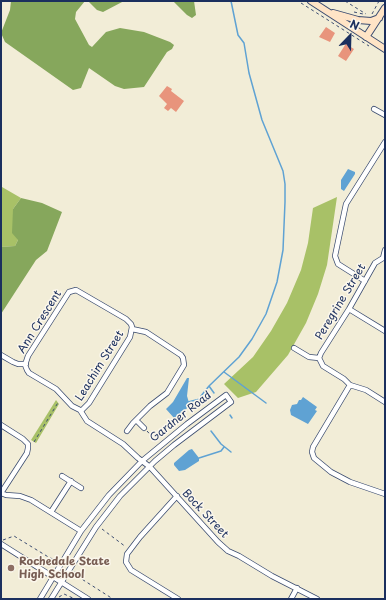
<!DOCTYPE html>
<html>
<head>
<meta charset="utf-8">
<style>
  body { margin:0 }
  #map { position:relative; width:386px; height:600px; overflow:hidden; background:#f2edd7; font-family:"Playpen Sans",sans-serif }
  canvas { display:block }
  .frame { position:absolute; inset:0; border:2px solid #1b2f5e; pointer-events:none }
  .north { position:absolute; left:330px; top:16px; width:40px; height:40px; -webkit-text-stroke:3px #fbf7ec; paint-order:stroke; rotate:23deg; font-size:11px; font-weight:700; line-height:16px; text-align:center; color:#1b2f5e }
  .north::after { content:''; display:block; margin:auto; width:14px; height:18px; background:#1b2f5e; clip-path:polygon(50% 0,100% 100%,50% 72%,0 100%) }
</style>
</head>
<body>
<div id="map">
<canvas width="386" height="600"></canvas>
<div class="frame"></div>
<div class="north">N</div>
</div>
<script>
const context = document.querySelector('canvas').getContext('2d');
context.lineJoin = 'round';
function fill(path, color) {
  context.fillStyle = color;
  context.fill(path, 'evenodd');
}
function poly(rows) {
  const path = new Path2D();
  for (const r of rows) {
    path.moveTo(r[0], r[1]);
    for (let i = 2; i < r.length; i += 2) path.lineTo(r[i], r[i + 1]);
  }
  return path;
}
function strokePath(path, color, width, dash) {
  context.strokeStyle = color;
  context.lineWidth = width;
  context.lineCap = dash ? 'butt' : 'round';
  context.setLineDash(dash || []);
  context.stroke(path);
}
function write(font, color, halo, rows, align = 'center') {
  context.font = font + ' "Playpen Sans",sans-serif';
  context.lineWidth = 3;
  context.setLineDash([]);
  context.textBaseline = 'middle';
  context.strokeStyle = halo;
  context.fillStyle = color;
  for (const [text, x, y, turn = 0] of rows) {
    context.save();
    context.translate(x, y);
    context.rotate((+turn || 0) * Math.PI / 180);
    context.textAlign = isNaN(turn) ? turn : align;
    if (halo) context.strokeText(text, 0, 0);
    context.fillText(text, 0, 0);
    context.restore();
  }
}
const green = poly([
  [2,187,21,198,13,209,18,240,15,246,1,247],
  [337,197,327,265,318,294,306,323,288,355,256,392,238,398,224,384,253,357,271,331,287,303,301,270,308,243,313,208],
  [56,400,59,404,36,443,31,440]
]);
const forest = poly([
  [11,1,85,1,76,12,75,19,89,45,92,47,106,32,120,28,144,32,170,42,174,45,172,49,167,52,144,87,124,89,115,86,89,68,81,88,73,90,5,42,1,33,10,10],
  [88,1,124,1,103,12,97,10],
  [173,1,194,1,196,15,192,18,187,15],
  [21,198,42,203,62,212,47,251,36,260,1,314,1,247,15,246,18,240,12,233,13,209]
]);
const water = poly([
  [348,169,355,172,355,174,344,191,341,189,341,180],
  [187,378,189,378,187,396,190,406,174,418,166,409,173,402],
  [303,397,317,407,315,410,317,411,308,424,291,415,290,410,292,405,297,404,299,400,301,400],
  [192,449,199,458,199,461,185,470,179,471,174,465,174,463,189,450]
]);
const stream = poly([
  [224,372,266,403],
  [209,386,214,393],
  [188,402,200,399],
  [199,403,201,396,209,386,239,357,252,339,266,314,277,282,283,250,285,202,285,184,283,171,262,120,249,73,244,43,238,35,231,1],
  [230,415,232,418],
  [211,431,221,444,231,452],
  [199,458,221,451,224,447]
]);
const building = poly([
  [326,27,335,33,330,42,319,37],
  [347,42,350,45,349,46,354,49,346,61,338,56],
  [167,86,172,89,171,91,184,101,176,112,171,108,168,111,164,108,167,104,159,96]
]);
const path = poly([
  [345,1,366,14],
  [301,3,369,46],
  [354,12,363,14],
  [372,14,379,1],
  [147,431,155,440],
  [34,442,59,401],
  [102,529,126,547],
  [3,540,14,536,50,558,57,560],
  [75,571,77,576,113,599],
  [59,597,64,594,75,599]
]);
const street = poly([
  [374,109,385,115],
  [385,250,383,258,375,263,349,309,321,353,319,358,323,366,344,379,350,385,366,390,385,402],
  [365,281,338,264,335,256,346,204,385,142],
  [349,309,385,331],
  [294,348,309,357,319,358],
  [1,355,13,362,18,364,26,364],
  [350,385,313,447,312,452,314,458,331,472,350,482,385,494],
  [81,411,89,403,130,337,132,327,131,324,126,319,76,290,69,292,28,356,25,365,27,370,29,373,56,389,72,406,80,410,87,421,123,444,138,458,150,467,218,542,228,551,239,556,272,576,317,599],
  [136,420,144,428],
  [1,425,23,439,28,444,28,448,27,453,1,493],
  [127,431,133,423,150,406,167,393,184,365,183,358,181,355,146,332,132,329],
  [62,476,81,488],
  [1,493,6,495,20,496,31,500,81,531],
  [177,496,140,537,127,554,126,562,131,570,178,599],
  [51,512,71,481],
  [1,544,88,599],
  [40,599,81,531,109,495,142,461,187,424,226,395,231,402,174,445,155,461,120,496,96,527,51,599],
  [291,599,297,588]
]);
const secondary = poly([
  [311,1,385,49],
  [333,13,358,20,371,21,379,18],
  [366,37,385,8]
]);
const markers = [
  [11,568,4,"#8d6e63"]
];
const streetNames = [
  ["Peregrine Street",341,302,-59],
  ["Ann Crescent",40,322,-58],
  ["Leachim Street",100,366,-58],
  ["Gardner Road",181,417,-38],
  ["Bock Street",205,514,47]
];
const educationNames = [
  ["Rochedale State",19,562],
  ["High School",19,575]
];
fill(green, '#a8c167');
fill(forest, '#86a75c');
fill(water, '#5fa2d3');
strokePath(stream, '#5fa2d3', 1.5);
fill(building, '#e8947c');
strokePath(street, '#3b4c70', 6);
strokePath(secondary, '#3b4c70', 8);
strokePath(path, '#3b4c70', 1, [3, 3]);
strokePath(street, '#fff', 4.5);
strokePath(secondary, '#ffe4c6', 6);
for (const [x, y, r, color] of markers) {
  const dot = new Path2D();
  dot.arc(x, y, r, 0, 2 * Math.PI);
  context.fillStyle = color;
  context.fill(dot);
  strokePath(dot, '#fbf7ec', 1.5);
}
write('11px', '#1b2f5e', '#fbf7ec', streetNames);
write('bold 11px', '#785e54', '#fbf7ec', educationNames, 'left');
</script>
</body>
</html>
